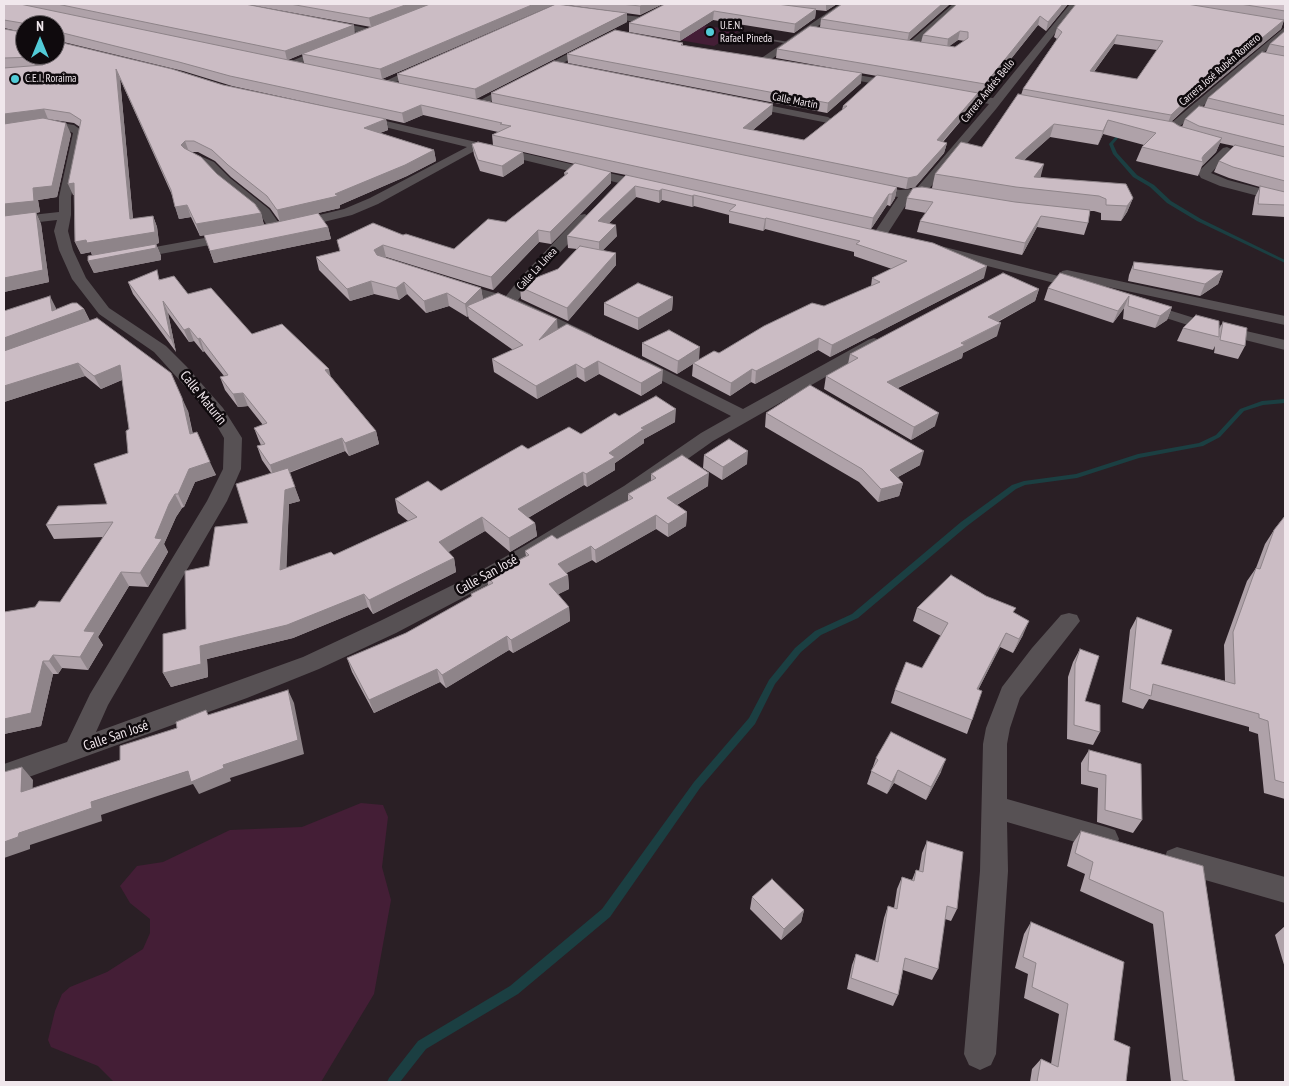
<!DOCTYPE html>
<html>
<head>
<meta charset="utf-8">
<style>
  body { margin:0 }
  #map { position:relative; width:1289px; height:1086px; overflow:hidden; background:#2a1f25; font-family:"PT Sans Narrow",sans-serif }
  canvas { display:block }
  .frame { position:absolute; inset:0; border:5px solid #f0e7ec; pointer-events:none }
  .north { position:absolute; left:15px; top:15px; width:50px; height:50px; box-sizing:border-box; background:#0f0a0d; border:1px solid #696266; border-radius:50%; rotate:0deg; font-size:14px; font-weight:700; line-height:20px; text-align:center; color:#f0e7ec }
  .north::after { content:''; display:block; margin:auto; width:18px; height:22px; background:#52cbd7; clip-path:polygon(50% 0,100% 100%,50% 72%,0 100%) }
</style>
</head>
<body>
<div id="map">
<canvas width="1289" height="1086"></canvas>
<div class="frame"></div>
<div class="north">N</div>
</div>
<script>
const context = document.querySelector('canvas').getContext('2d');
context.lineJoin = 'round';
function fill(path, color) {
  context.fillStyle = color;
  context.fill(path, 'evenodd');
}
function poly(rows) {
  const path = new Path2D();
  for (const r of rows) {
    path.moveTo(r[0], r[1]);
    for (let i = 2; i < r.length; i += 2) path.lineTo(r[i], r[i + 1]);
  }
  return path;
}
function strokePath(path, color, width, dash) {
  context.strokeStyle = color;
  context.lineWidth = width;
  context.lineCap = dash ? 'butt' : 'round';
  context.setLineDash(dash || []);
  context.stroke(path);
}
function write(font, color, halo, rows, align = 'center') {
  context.font = font + ' "PT Sans Narrow",sans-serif';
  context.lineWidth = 5;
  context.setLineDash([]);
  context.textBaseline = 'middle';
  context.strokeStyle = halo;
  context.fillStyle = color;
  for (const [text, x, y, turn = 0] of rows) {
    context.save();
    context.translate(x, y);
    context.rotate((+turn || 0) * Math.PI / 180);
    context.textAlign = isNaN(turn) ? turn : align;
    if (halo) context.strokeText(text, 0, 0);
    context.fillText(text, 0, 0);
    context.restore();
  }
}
const green = poly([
  [671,20,739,31,714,46,644,34],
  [361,803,383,805,388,817,382,867,391,900,374,994,321,1082,114,1082,98,1066,51,1047,48,1040,55,1011,62,994,70,987,107,972,143,949,150,933,150,919,130,903,120,886,137,866,163,862,230,830,302,827]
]);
const stream = poly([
  [1117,135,1120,136,1113,144,1117,153,1137,175,1154,185,1171,201,1201,219,1285,260,1285,263,1197,221,1167,203,1150,187,1133,177,1113,154,1109,144,1117,135],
  [1285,399,1285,403,1263,405,1244,411,1220,437,1203,446,1139,458,1077,478,1025,485,1016,489,967,526,858,618,821,635,801,652,775,684,755,724,700,788,610,917,518,994,426,1049,400,1082,387,1082,389,1078,418,1041,510,986,602,909,694,782,749,718,769,680,795,648,815,631,852,614,961,522,1012,485,1024,481,1076,474,1138,454,1199,443,1216,435,1240,409,1262,401,1285,399]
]);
const service = poly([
  [764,38,789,42,791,43,789,44,766,40,764,38]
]);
const minor = poly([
  [840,4,849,4,766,63,760,63,760,59,840,4],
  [953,4,962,4,912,49,906,49,906,45,953,4],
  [1070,4,1078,4,996,109,928,190,940,192,942,195,940,198,911,197,884,239,874,239,872,236,898,197,864,191,862,188,864,185,868,184,900,190,916,189,989,104,947,96,947,92,993,98,1070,4],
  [598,12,641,17,645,20,641,23,601,16,597,14,598,12],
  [327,20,371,29,375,32,371,35,324,25,324,21,327,20],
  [1285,27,1285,34,1179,127,1176,133,1168,133,1167,131,1170,124,1285,27],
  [592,41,596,44,595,46,480,107,476,108,471,105,592,41],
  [327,46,330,47,330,51,290,67,287,68,282,65,327,46],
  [422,64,427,67,425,69,385,87,382,88,377,85,422,64],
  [835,71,898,82,903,85,898,88,832,76,832,72,835,71],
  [747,101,828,117,833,120,828,123,743,106,742,104,743,102,747,101],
  [360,115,648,182,654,186,648,190,478,149,378,204,352,215,295,229,290,228,289,225,290,222,344,209,370,198,467,147,356,120,355,118,360,115],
  [48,121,74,125,84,132,71,197,71,215,68,231,73,250,86,278,109,308,166,346,187,367,223,408,242,438,241,469,227,501,108,705,96,732,303,657,380,621,475,574,524,546,624,486,701,433,731,416,633,366,631,363,633,360,645,360,743,409,868,340,874,338,880,340,882,343,880,346,713,441,638,494,538,556,489,584,396,633,319,669,247,698,4,786,4,764,67,742,90,694,207,501,223,469,224,438,210,414,154,352,99,314,72,279,59,250,54,231,57,220,4,226,4,218,59,212,59,197,73,133,67,130,48,127,4,133,4,127,48,121],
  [1227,147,1233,150,1211,173,1228,180,1285,195,1285,203,1220,186,1201,178,1198,173,1200,170,1223,148,1227,147],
  [193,153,214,162,230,178,269,209,283,229,281,232,271,232,260,214,222,184,206,166,189,158,187,156,189,154,193,153],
  [585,214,591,218,590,221,530,284,518,300,591,334,594,337,591,340,581,340,504,305,451,289,449,286,451,283,456,282,506,296,520,278,580,215,585,214],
  [232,233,237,234,239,237,237,240,133,259,126,255,133,251,232,233],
  [933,244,1062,277,1060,274,1062,271,1067,270,1285,316,1285,325,1076,280,1087,283,1089,286,1087,289,1082,290,928,251,926,248,928,245,933,244],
  [1143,302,1207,322,1285,340,1285,350,1197,328,1138,309,1136,306,1138,303,1143,302],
  [1069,613,1077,615,1080,621,1020,698,1010,728,1007,744,1007,799,1106,827,1115,830,1119,839,1115,848,1106,851,1007,822,1008,871,996,1054,991,1065,980,1070,969,1065,964,1054,980,871,983,744,986,728,1002,687,1032,648,1061,615,1069,613],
  [1177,847,1285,877,1285,903,1167,869,1164,860,1167,851,1177,847]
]);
const wall = poly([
  [4,4,245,4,355,33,371,27,245,4,555,4,382,79,399,83,397,74,627,22,476,99,492,102,491,93,772,114,753,130,804,140,842,110,843,106,877,76,776,58,777,49,820,27,821,19,842,4,950,4,909,40,921,42,923,35,957,4,1068,4,1046,31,1038,25,983,94,978,93,976,103,943,142,947,143,944,153,915,187,906,189,897,187,895,198,890,206,887,205,871,229,984,278,830,357,818,350,755,384,751,382,730,396,692,376,693,364,677,374,642,356,642,343,699,360,719,353,871,286,872,278,892,269,854,256,854,252,765,229,763,231,729,223,729,215,694,206,692,207,662,200,659,203,636,197,609,223,617,236,602,251,616,253,616,265,568,321,521,299,520,287,558,269,577,249,568,248,567,236,626,175,611,172,611,183,551,244,539,242,493,290,386,257,385,258,481,288,483,300,558,329,662,383,641,396,599,374,585,382,577,377,537,399,494,372,492,359,513,350,469,319,468,316,467,317,449,306,426,313,407,294,399,300,374,294,350,301,319,270,316,257,403,235,454,249,506,222,565,176,564,173,575,164,523,152,524,163,503,177,480,171,474,155,472,144,493,145,492,135,498,132,423,115,404,123,386,119,388,130,380,133,434,150,436,161,407,176,340,205,340,208,318,213,328,227,331,239,214,263,204,235,200,236,191,217,179,219,172,195,120,79,133,219,153,216,157,227,159,243,156,244,161,256,161,260,94,273,88,261,92,255,91,252,81,254,75,242,74,195,73,195,80,127,74,123,47,119,71,134,57,197,38,200,40,212,36,213,41,224,49,282,4,292,4,29,22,32,4,28],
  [25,25,55,25,55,40,183,71,232,86,356,113,223,85,55,55],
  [958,40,965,41,955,47,949,46],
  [302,54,304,63,288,60],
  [192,152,198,152,215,161,231,177,270,208,280,222,264,225,261,213],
  [560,4,663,4,640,15],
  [665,4,837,4,826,11,816,10,815,18,794,33,713,20,680,41,629,32,629,23],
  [1076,4,1285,4,1285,20,1270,18,1284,20,1281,29,1187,107,1171,122,1182,127,1185,119,1204,107,1208,98,1266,52,1270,44,1285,31,1285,217,1252,215,1255,197,1260,187,1229,178,1214,172,1219,161,1234,146,1220,143,1216,152,1202,166,1198,176,1136,161,1142,147,1144,145,1103,134,1098,145,1050,137,1024,160,1041,177,1133,198,1127,212,1121,221,1101,220,1101,213,1094,211,1090,211,1088,223,1084,235,1037,227,1022,255,917,232,920,221,926,213,905,209,907,198,932,188,935,174,982,147,1021,95,1023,89,1057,39,1054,37,1057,28],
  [1114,44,1157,50,1137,79,1094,72],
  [683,43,683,45,861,83,827,113,568,63,567,54],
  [1134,262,1223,271,1218,284,1200,296,1128,281,1129,275],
  [1060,273,1172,307,1167,320,1155,328,1123,319,1124,308,1113,323,1044,300,1048,288],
  [160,279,188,294,252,334,332,378,376,431,379,444,349,456,345,451,289,473,300,501,289,504,286,568,334,555,408,521,398,513,395,499,441,491,528,449,581,434,619,416,675,422,644,439,644,443,615,463,615,470,587,487,584,485,528,518,535,523,537,536,510,552,485,531,448,552,454,558,456,572,373,614,368,607,293,638,207,659,208,677,171,687,163,673,186,629,209,566,248,523,271,473,262,460,257,446,261,445,259,441,254,428,263,425,248,406,238,407,225,390,220,377,224,376,204,351,203,352,194,341,189,342,168,313,176,352,133,294,128,282],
  [1039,289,1035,301,998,322,997,336,963,353,962,358,898,388,935,426,911,440,824,389,826,376,848,364,850,354],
  [673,297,672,310,638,330,604,315,604,303],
  [56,308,56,310,84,309,90,321,188,411,193,434,216,475,195,482,184,507,182,508,176,517,164,544,168,552,148,587,129,586,98,637,103,645,88,670,62,668,58,674,53,674,41,726,4,734,60,602,104,537,54,539,46,525,107,504,128,453,129,429,122,380,101,389,85,376,4,402,4,311],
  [1223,322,1245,346,1238,359,1214,353,1215,346,1213,350,1177,341,1183,328,1219,329],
  [766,413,920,465,898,477,903,483,899,496,878,502,859,482,765,427],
  [704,455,747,464,722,480,703,468],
  [651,474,708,486,677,505,687,512,686,526,668,537,656,529,596,563,592,560,566,573,568,575,569,589,558,594,569,607,570,621,513,653,509,650,446,688,440,682,374,713,352,672,347,658,406,633,471,597,471,594,488,585,487,576,526,556,525,551,557,539,628,501,628,494,651,481],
  [1285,516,1285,799,1264,793,1258,734,1249,731,1249,727,1149,699,1143,709,1122,702,1130,630,1137,617,1161,664,1225,681,1224,645,1247,581,1256,568,1265,544,1274,530],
  [917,608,1014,613,1023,635,1013,653,1000,647,978,690,972,720,967,734,891,703,895,690,922,668,941,636,913,621],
  [1080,649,1085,701,1100,732,1093,745,1067,739,1068,677,1073,662],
  [1089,750,1142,820,1133,833,1097,822,1098,788,1081,784,1081,763],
  [876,758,941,772,926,800,894,783,887,794,867,784],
  [1081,831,1203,866,1235,1082,1171,1082,1153,924,1080,891,1085,874,1067,866,1073,843],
  [927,841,957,909,951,921,945,919,938,969,932,980,903,970,898,995,893,1006,847,989,852,965,856,954,875,961,884,918,888,906,894,908,897,889,902,877,912,880,916,870,919,871,922,853],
  [752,897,804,910,801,922,781,940,750,909],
  [1031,922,1114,1040,1126,1082,1030,1082,1032,1069,1041,1059,1051,1064,1059,1014,1024,998,1028,974,1015,968,1024,934],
  [1285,926,1285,968,1275,935]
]);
const shadedWall = poly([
  [408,4,431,4,371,27,369,18],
  [534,4,555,4,382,79,380,69],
  [645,4,663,4,640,15,640,6],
  [826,4,837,4,826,11],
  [942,4,950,4,907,42,909,33],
  [1063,4,1068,4,1046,31,1048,22],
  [816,9,815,18,794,33,795,24],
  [714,11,713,20,680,41,680,32],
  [627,13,627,22,476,99,475,89],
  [1040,16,1038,25,983,94,985,84],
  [1284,20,1281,29,1187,107,1167,125,1171,115,1191,96],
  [354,25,355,34,287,60,285,51],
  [960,31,958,40,947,48,948,39],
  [1117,35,1114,44,1087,81,1090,71],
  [116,69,120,79,134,231,130,219],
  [862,73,861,83,827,113,828,103],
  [978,93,976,103,934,151,937,140],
  [773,104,772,114,742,139,743,128],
  [421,105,423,115,404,123,402,113],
  [44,109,48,119,4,125,4,114],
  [386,119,388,130,366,138,364,128],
  [1108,120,1103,134,1098,145,1103,131],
  [66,123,71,134,57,197,38,200,40,212,36,213,41,224,49,282,4,292,4,204,33,188],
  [1054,124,1050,137,1011,172,1015,158],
  [1222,138,1216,152,1202,166,1203,162,1202,158,1204,155],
  [185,141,189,152,185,156,181,145],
  [947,143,944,153,915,187,906,189,908,178],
  [434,150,436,161,407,176,340,205,340,208,280,222,277,210,335,194],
  [523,152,524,163,503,177,502,166],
  [1044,164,1040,179,1034,177],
  [611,172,611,183,551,244,550,232],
  [74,183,79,195,73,195,68,184],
  [635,186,636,197,599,233,598,221],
  [897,187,895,198,890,206,892,194],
  [662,189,662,200,659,203,659,191],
  [889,194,887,205,871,229,873,218],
  [694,195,694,206,692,207,692,196],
  [1133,198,1127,212,1121,221,1127,206],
  [187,205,191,217,179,219,175,207],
  [261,213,264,225,200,236,196,224],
  [153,216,157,227,159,243,156,244,161,256,161,260,94,273,88,261,92,255,91,252,81,254,75,242],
  [1041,216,1037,227,1022,255,1025,243],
  [766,218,765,229,763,231,765,219],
  [616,225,617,236,599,254,599,242],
  [328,227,331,239,214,263,210,251],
  [538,230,539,242,493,290,491,277],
  [383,245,386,257,376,263,374,250],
  [616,253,616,265,568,321,567,308],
  [987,266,984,278,830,357,832,345],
  [1223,271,1218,284,1200,296,1205,284],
  [371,281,374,294,350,301,347,289],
  [404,282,407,294,399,300,396,288],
  [481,288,483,300,467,306,468,316,467,317,465,304],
  [1039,289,1035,301,984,329,988,317],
  [447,293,449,306,426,313,424,301],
  [50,296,56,308,57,319,84,309,90,321,4,353,4,338,52,311],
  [1129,296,1124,308,1113,323,1118,311],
  [673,297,672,310,638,330,638,318],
  [163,301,168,313,176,352,171,339],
  [1172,307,1167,320,1155,328,1160,316],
  [557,319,558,332,539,340],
  [1001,323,997,336,963,353,962,358,884,394,887,382],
  [189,328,194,341,189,342,184,330],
  [200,338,204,351,203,352,198,339],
  [819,338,818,350,755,384,756,371],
  [700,347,699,360,677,374,678,361],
  [598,361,599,374,585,382,584,369],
  [78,363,85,376,4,402,4,386],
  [576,364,577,377,537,399,536,386],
  [120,365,126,378,101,389,94,376],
  [329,369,332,382,325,370],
  [752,369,751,382,730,396,731,383],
  [663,370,662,383,641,396,641,383],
  [243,393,248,406,238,407,233,394],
  [182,398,188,411,195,448,190,434],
  [676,409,675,422,644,439,644,443,615,463,615,470,587,487,586,474,609,453,641,428],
  [939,413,935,426,911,440,914,427],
  [376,431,379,444,349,456,345,443],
  [342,438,345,451,274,478,270,465],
  [748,451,747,464,722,480,723,467],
  [924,451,920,465,887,483,890,470],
  [210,462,216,475,195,482,184,507,178,494,189,469],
  [583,472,584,485,519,523,518,509],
  [709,473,708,486,666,511,667,498],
  [903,483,899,496,878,502,881,489],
  [295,487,300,501,289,504,286,583,280,570,285,490],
  [175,494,182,508,176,517,164,544,168,552,148,587,140,573,169,504],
  [687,512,686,526,668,537,668,524],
  [656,515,656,529,596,563,595,550],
  [482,517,485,531,442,556,439,542],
  [535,523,537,536,510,552,509,538],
  [591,546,592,560,559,577,558,564],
  [454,558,456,572,373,614,369,600],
  [121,572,129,586,98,637,103,645,88,670,80,657,84,631],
  [568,575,569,589,551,598,549,584],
  [364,594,368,607,293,638,207,659,208,677,171,687,163,673,200,646],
  [569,607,570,621,513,653,511,640],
  [1029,621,1023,635,1013,653,1019,639],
  [1006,633,1000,647,972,702,977,689],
  [507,636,509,650,446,688,442,675],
  [53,655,62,668,58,674,49,661],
  [43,661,53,674,41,726,4,734,4,719],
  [437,669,440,682,374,713,369,700],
  [288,690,294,703,304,754,230,778,231,781,199,794,193,784,101,815,102,821,30,845,30,849,4,858,4,842,19,833,91,802,188,771,223,765],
  [946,759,941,772,926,800,931,787],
  [22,767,33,780,32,805,21,792],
  [898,770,894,783,887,794,892,782],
  [804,910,801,922,781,940,784,929]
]);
const building = poly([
  [4,4,20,4,897,187,892,194,889,194,873,218,492,135,511,126,500,124,502,123,421,105,402,113,230,76,179,62,55,31,55,25,25,25,25,55,55,55,55,41,172,69,223,85,386,119,364,128,434,150,405,165,335,194,338,196,277,210,267,196,228,165,212,150,194,141,185,141,181,145,184,148,201,157,217,174,255,204,261,213,196,224,187,205,175,207,171,190,116,69,130,219,153,216,155,232,87,243,86,240,75,242,74,183,68,184,81,120,70,113,44,109,4,114,4,68,43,65,44,58,39,57,4,58,4,29,22,32,22,23,4,20,4,4],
  [57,4,245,4,354,25,285,51,57,4],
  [290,4,408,4,369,18,290,4],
  [430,4,534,4,380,69,302,54,430,4],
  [556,4,627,13,475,89,397,74,556,4],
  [621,4,645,4,640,6,621,4],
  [665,4,777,4,816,9,795,24,714,11,680,32,629,23,665,4],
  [842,4,942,4,909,33,821,19,842,4],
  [957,4,1063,4,1048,22,1040,16,985,84,777,49,810,26,955,47,968,38,968,32,960,31,948,39,923,35,957,4],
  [1076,4,1187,4,1284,20,1191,96,1171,115,1023,89,1062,32,1057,28,1076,4],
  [1117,35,1163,41,1137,79,1090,71,1117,35],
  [1240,4,1285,4,1285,11,1240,4],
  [615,30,683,43,681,45,862,73,828,103,567,54,615,30],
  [1285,31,1285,47,1270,44,1285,31],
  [1262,52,1285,56,1285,116,1208,98,1262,52],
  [554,61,773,104,743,128,804,140,847,106,843,106,877,75,978,93,937,140,947,143,917,176,908,178,491,93,554,61],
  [1018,94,1173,122,1179,126,1222,138,1204,155,1202,158,1203,162,1142,147,1156,133,1108,120,1103,131,1054,124,1015,158,1044,164,1034,177,1126,184,1133,198,1127,206,1106,205,1106,199,1099,196,1016,187,935,174,961,142,982,147,1018,94],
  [1199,106,1285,125,1285,147,1199,126,1185,119,1199,106],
  [43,118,66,123,52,186,33,188,34,201,4,204,4,124,43,118],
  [478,142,523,152,502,166,478,160,472,144,478,142],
  [1235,145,1285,157,1285,181,1233,167,1219,161,1235,145],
  [575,163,611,172,550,232,538,230,491,277,383,245,374,250,377,255,481,288,465,304,447,293,424,301,404,282,396,288,371,281,347,289,316,257,340,251,337,240,373,223,403,235,406,234,454,249,488,219,506,222,568,173,564,173,575,163],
  [626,175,933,243,987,266,832,345,819,338,756,371,752,369,731,383,693,363,714,351,719,353,764,326,812,303,824,306,880,282,872,278,907,261,856,244,860,241,766,218,765,219,729,211,736,205,694,195,692,196,662,189,659,191,635,186,598,221,616,225,599,242,567,236,626,175],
  [1260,186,1285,192,1285,205,1258,204,1260,186],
  [922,187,1015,202,1090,210,1088,223,1041,216,1025,243,920,221,933,202,907,198,913,188,922,187],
  [36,212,43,270,4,278,4,216,36,212],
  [318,213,328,227,210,251,204,235,273,223,318,213],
  [156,244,156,248,88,261,88,256,156,244],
  [580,246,616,253,567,308,520,287,522,283,558,269,580,246],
  [1134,262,1223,271,1205,284,1133,269,1134,262],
  [157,270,159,280,174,276,188,294,211,288,252,334,282,324,329,369,325,370,376,431,345,443,342,438,270,465,257,446,265,444,254,428,267,423,243,393,233,394,220,377,228,375,200,338,198,339,189,328,184,330,163,301,171,339,128,282,157,270],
  [1003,273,1039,289,988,317,1001,323,961,343,965,345,887,382,939,413,914,427,826,376,858,358,850,354,1003,273],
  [1060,273,1172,307,1160,316,1128,306,1129,296,1118,311,1048,288,1060,273],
  [638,283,673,297,638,318,604,303,638,283],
  [498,293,557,319,539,340,567,324,663,370,641,383,598,361,584,369,576,364,536,386,492,359,523,345,467,306,498,293],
  [50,296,52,311,72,303,77,303,84,309,4,338,4,311,50,296],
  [1196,315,1219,321,1219,337,1183,328,1196,315],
  [97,318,171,373,182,398,190,434,197,432,210,462,189,469,178,494,175,494,169,504,155,538,162,539,140,573,121,572,84,631,95,632,80,657,53,655,49,661,43,661,31,713,4,719,4,612,35,607,39,601,60,602,113,522,46,525,58,506,107,504,94,464,128,453,126,431,129,429,120,365,94,376,78,363,4,386,4,351,97,318],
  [1223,322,1247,328,1245,346,1220,340,1223,322],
  [669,330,700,347,678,361,642,343,669,330],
  [810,385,924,451,890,470,903,483,881,489,862,469,766,413,810,385],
  [656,396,676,409,641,428,644,429,609,453,615,457,586,474,583,472,518,509,535,523,509,538,482,517,439,542,454,558,369,600,364,594,287,625,200,646,201,664,163,673,163,634,186,629,185,571,209,566,215,527,248,523,236,484,288,468,295,487,285,490,280,570,331,552,334,555,417,517,395,499,428,481,441,491,522,445,528,449,569,427,581,434,615,413,619,416,656,396],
  [729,439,748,451,723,467,704,455,729,439],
  [682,455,709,473,667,498,687,512,668,524,656,515,595,550,591,546,558,564,568,575,549,584,569,607,511,640,507,636,442,675,437,669,369,700,347,658,406,633,472,596,471,594,493,583,487,576,529,555,525,551,552,535,557,539,633,498,628,494,656,478,651,474,682,455],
  [1285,516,1285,783,1275,780,1268,721,1259,718,1259,714,1153,684,1151,696,1130,689,1137,617,1172,630,1161,664,1235,684,1233,632,1256,568,1260,569,1274,530,1285,516],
  [951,575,986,596,1016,608,1013,612,1029,621,1019,639,1006,633,977,689,982,691,972,720,895,690,906,662,922,668,948,623,917,608,951,575],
  [1080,649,1099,656,1085,701,1100,705,1100,732,1074,725,1075,664,1080,649],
  [288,690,298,740,223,765,224,768,191,782,188,771,91,802,92,808,19,833,18,837,4,842,4,772,22,767,21,792,120,760,120,746,177,728,176,722,206,710,208,715,288,690],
  [891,732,946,759,931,787,898,770,892,782,871,771,878,760,876,758,891,732],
  [1089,750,1141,764,1142,820,1105,810,1106,775,1088,771,1089,750],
  [1081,831,1203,866,1235,1082,1192,1082,1183,1080,1163,912,1089,879,1093,862,1075,853,1081,831],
  [927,841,963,852,957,909,947,906,938,969,905,958,898,995,851,978,856,954,878,962,888,906,897,909,902,877,914,881,916,870,923,872,927,841],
  [772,879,804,910,784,929,752,897,772,879],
  [1031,922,1124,962,1114,1040,1130,1047,1126,1082,1037,1082,1041,1059,1058,1067,1068,1004,1032,987,1036,963,1023,957,1031,922]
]);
const markers = [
  [710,32,5,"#52cbd7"],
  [15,79,5,"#52cbd7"]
];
const farPoinames = [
  ["U.E.N.",720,26],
  ["Rafael Pineda",720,39],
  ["C.E.I. Roraima",25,79]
];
const farStreetnames = [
  ["Carrera José Rubén Romero",1220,70,-41],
  ["Carrera Andrés Bello",988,91,-51],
  ["Calle Martín",795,101,11],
  ["Calle La Línea",537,269,-47]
];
const streetNames = [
  ["Calle Maturín",203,398,51],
  ["Calle San José",487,575,-29],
  ["Calle San José",116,736,-19]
];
fill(green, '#441e36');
fill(stream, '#1b3f42');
fill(service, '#575154');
fill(minor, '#575154');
fill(wall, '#afa2a9');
fill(shadedWall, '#8e8489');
fill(building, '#cbbcc4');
strokePath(building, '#8e8489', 1);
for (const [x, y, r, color] of markers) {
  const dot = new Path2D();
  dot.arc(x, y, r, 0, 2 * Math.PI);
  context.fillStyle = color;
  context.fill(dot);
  strokePath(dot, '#0f0a0d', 2);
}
write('11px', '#f0e7ec', '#0f0a0d', farPoinames, 'left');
write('11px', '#f0e7ec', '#0f0a0d', farStreetnames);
write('14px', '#f0e7ec', '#0f0a0d', streetNames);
</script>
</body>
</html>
